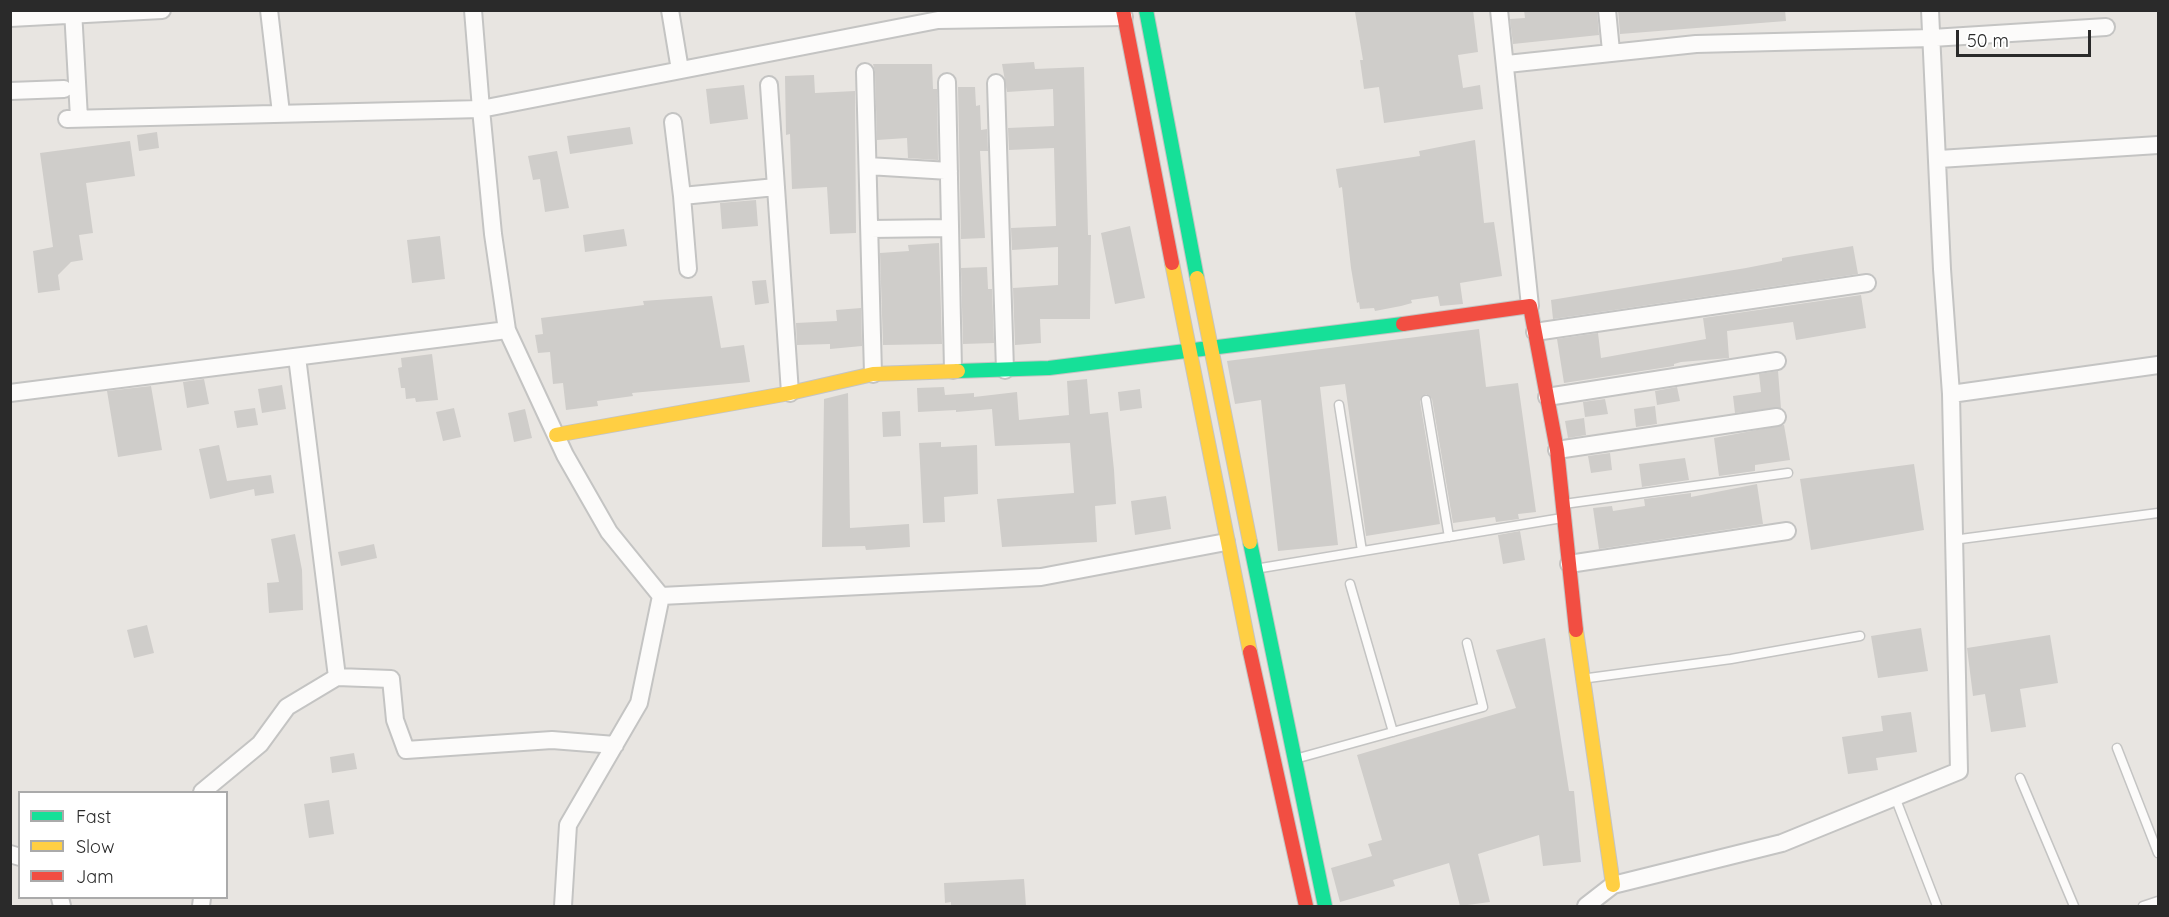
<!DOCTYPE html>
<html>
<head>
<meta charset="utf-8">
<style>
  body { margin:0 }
  #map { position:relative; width:2169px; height:917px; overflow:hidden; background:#e8e5e1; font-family:Quicksand,sans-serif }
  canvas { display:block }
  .frame { position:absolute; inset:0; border:12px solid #2a2a2a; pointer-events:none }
  .legend { position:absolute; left:18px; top:791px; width:210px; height:108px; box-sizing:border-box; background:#fff; border:2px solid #aaa; margin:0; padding:8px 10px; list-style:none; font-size:18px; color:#2a2a2a }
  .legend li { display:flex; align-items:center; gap:12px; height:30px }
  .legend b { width:30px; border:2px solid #aaa }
  .scale { position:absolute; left:1956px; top:30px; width:135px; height:27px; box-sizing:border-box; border:3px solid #2a2a2a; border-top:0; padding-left:8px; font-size:18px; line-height:21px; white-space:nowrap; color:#2a2a2a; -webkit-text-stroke:4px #fff; paint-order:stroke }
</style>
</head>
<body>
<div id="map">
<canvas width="2169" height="917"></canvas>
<div class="frame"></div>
<ul class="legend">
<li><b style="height:8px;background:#16e098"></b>Fast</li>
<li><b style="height:8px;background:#ffcf43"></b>Slow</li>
<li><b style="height:8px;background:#f24e42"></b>Jam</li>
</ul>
<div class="scale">50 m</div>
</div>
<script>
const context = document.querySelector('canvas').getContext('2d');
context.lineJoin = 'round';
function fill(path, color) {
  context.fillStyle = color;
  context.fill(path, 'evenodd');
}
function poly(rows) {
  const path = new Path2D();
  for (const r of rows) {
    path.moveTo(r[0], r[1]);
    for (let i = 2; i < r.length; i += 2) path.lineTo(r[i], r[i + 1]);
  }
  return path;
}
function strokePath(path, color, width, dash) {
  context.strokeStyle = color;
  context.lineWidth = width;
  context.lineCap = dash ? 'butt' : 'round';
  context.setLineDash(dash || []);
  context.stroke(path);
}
const building = poly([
  [1363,10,1473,10,1478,52,1458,55,1463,88,1480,85,1483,109,1384,123,1379,87,1364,89,1360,60,1363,60,1355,12],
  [1524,10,1597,10,1599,35,1513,44,1510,19,1525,18],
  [1618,10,1785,10,1786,21,1620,34],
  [1034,62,1035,69,1084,67,1088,235,1091,235,1090,319,1040,319,1041,343,1015,345,1013,288,1058,285,1058,247,1012,250,1011,228,1056,226,1054,148,1009,150,1008,128,1054,126,1053,89,1007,92,1002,64],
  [873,64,932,64,933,89,937,89,938,160,908,158,907,138,877,140,875,72],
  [814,75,815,93,855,91,856,233,830,234,827,187,792,189,790,134,786,135,785,76],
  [744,85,748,119,710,124,706,89],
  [958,87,975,87,976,106,980,105,981,130,987,129,988,151,980,151,985,238,961,239],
  [630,127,633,144,570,154,567,136],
  [157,132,159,148,139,151,137,135],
  [1475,140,1484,223,1494,222,1502,276,1460,283,1463,304,1440,306,1438,296,1411,300,1412,303,1401,306,1375,311,1374,308,1360,309,1359,302,1357,303,1351,268,1342,187,1339,188,1336,169,1420,156,1419,151],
  [130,141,135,176,86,183,93,233,79,235,83,260,71,262,58,275,60,290,38,293,33,251,53,247,40,153],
  [557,151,569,208,545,212,540,179,533,180,528,156],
  [756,200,758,226,722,229,720,203],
  [1130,226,1145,298,1115,304,1101,233],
  [624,229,627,246,585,252,583,235],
  [440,236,445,279,412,283,407,240],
  [939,243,942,344,883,345,880,253,909,251,908,245],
  [1853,246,1858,274,1553,319,1551,300,1746,268,1782,261,1782,258],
  [987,267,988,289,992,289,994,343,963,344,961,268],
  [766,280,769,303,755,305,752,281],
  [1861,295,1866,328,1796,340,1793,322,1727,331,1729,358,1681,362,1674,364,1674,366,1564,383,1557,339,1598,333,1601,358,1706,339,1703,318],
  [712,296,721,348,744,345,750,382,632,393,633,396,597,401,598,406,566,410,563,383,553,384,550,352,538,353,535,335,543,334,541,318,644,305,643,301],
  [861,308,862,346,830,349,830,344,797,345,796,323,837,321,836,310],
  [1479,329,1486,387,1518,383,1536,512,1518,514,1519,519,1496,522,1495,517,1453,523,1432,399,1426,394,1420,401,1440,524,1366,536,1345,384,1320,387,1338,545,1278,551,1261,400,1235,404,1227,361],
  [432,354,438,400,416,402,415,398,406,399,405,388,401,388,398,368,402,367,401,358],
  [1778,371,1781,408,1735,413,1733,396,1761,392,1759,374],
  [204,379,209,404,187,408,183,382],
  [1087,379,1090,414,1108,412,1114,470,1116,504,1095,506,1097,542,1002,547,997,499,1074,493,1070,443,995,446,992,409,956,412,956,410,918,412,917,388,944,387,945,395,974,393,974,397,1017,392,1019,420,1069,415,1067,381],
  [282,385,286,409,262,413,258,389],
  [151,386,162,450,118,457,107,391],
  [1677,387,1680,401,1657,405,1655,391],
  [1140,389,1142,408,1120,411,1118,392],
  [848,393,850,528,909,524,910,547,866,550,865,546,822,547,824,399],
  [1605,399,1608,414,1585,417,1583,402],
  [1655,406,1657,424,1636,427,1634,409],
  [255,408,258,425,237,428,234,411],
  [454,408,461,437,443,441,436,412],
  [525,409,532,438,514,442,508,413],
  [900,411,901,436,883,437,882,412],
  [1584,418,1586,435,1568,438,1565,421],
  [1784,425,1790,460,1755,465,1755,471,1719,476,1714,438],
  [941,442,941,447,977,445,978,494,944,497,945,522,923,523,919,443],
  [219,445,227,481,271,475,274,493,255,496,254,489,210,499,199,449],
  [1610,453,1612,470,1591,473,1588,456],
  [1685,458,1689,480,1642,487,1639,464],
  [1914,464,1924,530,1811,550,1800,479],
  [1757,484,1763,524,1599,549,1593,508,1612,506,1613,511,1645,506,1644,499,1691,493,1691,497],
  [1166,496,1171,529,1135,535,1131,501],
  [1520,531,1525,560,1503,564,1498,535],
  [295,534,302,570,303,610,269,613,267,583,279,582,271,539],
  [374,544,377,558,341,566,338,552],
  [147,625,154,653,134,658,127,630],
  [1921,628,1928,671,1878,678,1871,636],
  [2050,635,2058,683,2020,689,2026,727,1991,732,1985,694,1973,696,1967,648],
  [1545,638,1569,791,1574,791,1581,862,1543,866,1539,835,1478,854,1490,902,1460,906,1449,863,1393,880,1395,886,1340,902,1331,868,1372,856,1368,844,1382,840,1357,755,1516,708,1496,650],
  [1911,712,1917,752,1876,758,1878,770,1848,774,1842,737,1883,731,1881,716],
  [354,753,357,769,332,773,330,757],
  [329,800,334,834,309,838,304,804],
  [1024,879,1026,906,951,906,951,902,945,903,944,883]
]);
const lane = poly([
  [1426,400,1449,537],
  [1339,405,1362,551],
  [1564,504,1788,473],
  [1953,540,2158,513],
  [1255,569,1562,518],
  [1350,584,1393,732],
  [1581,679,1731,659,1860,636],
  [2117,748,2158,853],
  [1295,759,1483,707,1467,643],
  [2020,778,2074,906],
  [1895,797,1937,906],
  [2143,906,2158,901]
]);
const street = poly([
  [73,10,79,118],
  [269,10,281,113],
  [670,10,680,70],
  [1499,10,1530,306],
  [1607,10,1611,51],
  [10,18,162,10],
  [1507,64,1696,44,1932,38,2106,27],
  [865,72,873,374],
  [947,82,953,370],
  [996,83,1005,370],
  [769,85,790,393],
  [10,91,64,89],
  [67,119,481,109,473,10],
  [673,122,682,196,776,187],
  [1939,159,2158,145],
  [868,166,949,171],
  [682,196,688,269],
  [870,229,950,228],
  [1535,332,1867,283],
  [297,357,337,677],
  [10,393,507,330],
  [1951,394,2158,365],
  [1547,397,1777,361],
  [1557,450,1777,417],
  [1569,564,1787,531],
  [661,596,609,532,565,455,507,330,493,234,481,109,938,20,1124,17],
  [202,792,260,744,287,707,337,677,391,679,395,720,406,750,552,740,615,745],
  [10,854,20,857],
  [60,898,62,906],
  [201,906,202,898],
  [563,906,568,825,639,703,661,596,1041,577,1226,542],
  [1586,906,1613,885,1782,843,1959,771,1951,394,1942,269,1930,10]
]);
const fast = poly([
  [1146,10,1197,278],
  [958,371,1049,368,1403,324],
  [1250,542,1325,906]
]);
const slow = poly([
  [1172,263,1250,652],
  [1197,278,1250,542],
  [556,435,790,393,873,374,958,371],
  [1576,630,1613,885]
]);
const jam = poly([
  [1123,10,1172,263],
  [1403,324,1530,306,1557,450,1576,630],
  [1250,652,1306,906]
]);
fill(building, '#cfcdca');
strokePath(lane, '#c4c4c3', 11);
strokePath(street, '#c4c4c3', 20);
strokePath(fast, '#c4c4c3', 16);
strokePath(slow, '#c4c4c3', 16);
strokePath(jam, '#c4c4c3', 16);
strokePath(lane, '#fcfbfa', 8);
strokePath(street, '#fcfbfa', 16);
strokePath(fast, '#16e098', 14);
strokePath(slow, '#ffcf43', 14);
strokePath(jam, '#f24e42', 14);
</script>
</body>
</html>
